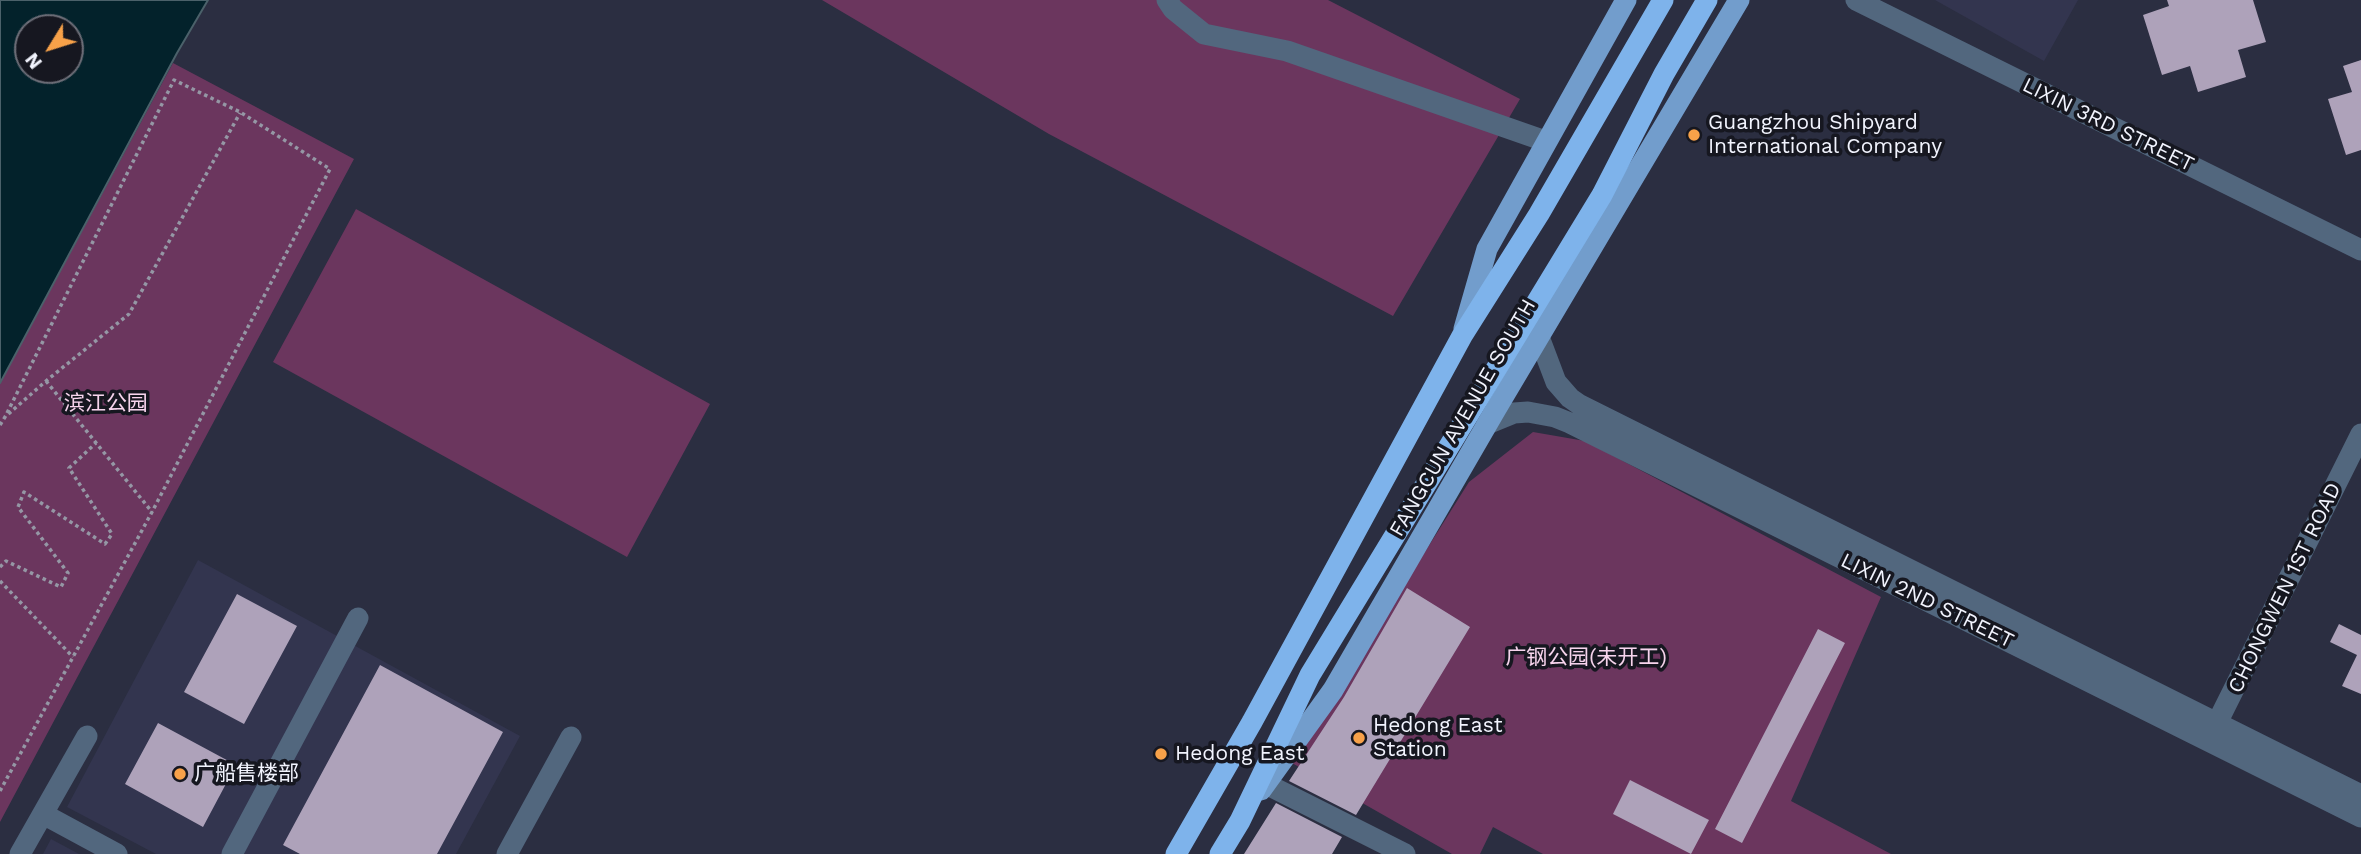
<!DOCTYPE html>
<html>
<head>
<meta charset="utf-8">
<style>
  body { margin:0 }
  #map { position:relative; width:2361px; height:854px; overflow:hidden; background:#2b2e41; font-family:"Work Sans",sans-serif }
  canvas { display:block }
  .north { position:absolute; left:14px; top:14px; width:70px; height:70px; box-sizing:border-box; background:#161720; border:2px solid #6e6f79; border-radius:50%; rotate:232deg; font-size:19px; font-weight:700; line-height:28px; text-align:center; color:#f2f4fe }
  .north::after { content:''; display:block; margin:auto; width:24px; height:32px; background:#f7a149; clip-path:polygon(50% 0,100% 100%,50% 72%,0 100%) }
</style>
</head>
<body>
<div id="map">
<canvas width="2361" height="854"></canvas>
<div class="north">N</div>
</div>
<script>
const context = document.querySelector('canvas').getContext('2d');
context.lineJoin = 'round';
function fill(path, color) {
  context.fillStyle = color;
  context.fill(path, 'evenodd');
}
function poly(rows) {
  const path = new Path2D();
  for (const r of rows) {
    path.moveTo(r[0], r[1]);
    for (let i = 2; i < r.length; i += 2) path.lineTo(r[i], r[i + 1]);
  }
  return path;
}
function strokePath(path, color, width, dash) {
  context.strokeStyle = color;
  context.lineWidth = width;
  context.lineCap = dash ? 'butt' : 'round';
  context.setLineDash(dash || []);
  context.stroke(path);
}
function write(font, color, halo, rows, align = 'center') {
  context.font = font + ' "Work Sans","Noto Sans SC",sans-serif';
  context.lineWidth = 7;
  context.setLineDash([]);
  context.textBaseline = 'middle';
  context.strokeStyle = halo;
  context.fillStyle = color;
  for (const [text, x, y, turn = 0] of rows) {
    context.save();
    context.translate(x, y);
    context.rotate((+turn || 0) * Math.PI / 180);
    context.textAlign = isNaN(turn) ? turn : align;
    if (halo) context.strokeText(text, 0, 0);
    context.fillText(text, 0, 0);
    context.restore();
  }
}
const built = poly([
  [1935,0,2078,0,2044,61],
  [198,560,520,736,456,854,156,854,67,807],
  [51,839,79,854,43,854]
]);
const green = poly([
  [822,0,1328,0,1520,99,1393,316,1049,134],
  [173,63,354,159,0,822,0,383],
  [356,209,710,404,627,557,273,362],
  [1533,432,1585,441,1881,597,1791,801,1891,854,1543,854,1493,827,1480,854,1452,854,1292,763,1469,482]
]);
const water = poly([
  [0,0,208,0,177,53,0,383,0,0],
  [28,28,70,28,70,70,28,70,28,28]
]);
const building = poly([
  [2167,0,2253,0,2266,42,2238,50,2246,77,2198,92,2190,66,2162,75,2143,15,2169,6],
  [2361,60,2361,150,2346,155,2328,99,2352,92,2343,66],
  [1407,588,1470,627,1356,815,1289,781,1344,697],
  [237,594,297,626,244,724,184,692],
  [2339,624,2361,635,2361,694,2342,686,2357,655,2330,642],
  [1818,629,1845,643,1742,843,1715,829],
  [380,665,503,732,437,854,300,854,283,845],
  [158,723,236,765,203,827,125,784],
  [1630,780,1709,820,1691,854,1613,814],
  [1276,803,1342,837,1332,854,1244,854]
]);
const path = poly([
  [46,381,152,512],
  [0,425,5,417,46,381,129,314,240,113],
  [0,567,6,561,61,587,68,573,18,507,24,492,105,544,112,534,69,468,96,443],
  [0,581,73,657],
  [0,791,152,512,330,169,240,112,174,80,5,417]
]);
const minor = poly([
  [1167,0,1173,9,1204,34,1287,51,1545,141],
  [1856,0,2361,250],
  [1539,337,1556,382,1570,398,1580,405,2361,795],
  [1487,424,1514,413,1528,412,1555,417,1570,423,2361,817],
  [2212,733,2361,434],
  [1266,784,1405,854],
  [43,814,117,854],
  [20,854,87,736],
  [232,854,358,618],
  [507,854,571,737]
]);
const major = poly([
  [1464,329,1487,249,1626,0],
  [1261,790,1333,690,1496,409,1739,0]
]);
const highway = poly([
  [1176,854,1252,722,1462,336,1539,214,1663,0],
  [1220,854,1240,821,1310,675,1602,195,1664,74,1707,0]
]);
const markers = [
  [1694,135,7,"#f7a149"],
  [1359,738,7,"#f7a149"],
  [1161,754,7,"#f7a149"],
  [180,774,7,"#f7a149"]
];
const poiNames = [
  ["Guangzhou Shipyard",1708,123],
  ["International Company",1708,147],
  ["Hedong East",1373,726],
  ["Station",1373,750],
  ["Hedong East",1175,754],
  ["广船售楼部",194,774]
];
const streetNames = [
  ["LIXIN 3RD STREET",2108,125,26],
  ["FANGCUN AVENUE SOUTH",1463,418,-60],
  ["CHONGWEN 1ST ROAD",2285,588,-64],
  ["LIXIN 2ND STREET",1927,601,26]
];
const parkNames = [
  ["滨江公园",106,404],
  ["广钢公园(未开工)",1586,658]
];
fill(built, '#33354f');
fill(green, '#6b365e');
fill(water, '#03222b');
strokePath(water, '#4b616a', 2);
fill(building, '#aea2ba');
strokePath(path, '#9597a5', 3.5, [3.5, 3.5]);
strokePath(minor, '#52677e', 21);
strokePath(major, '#729dcc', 21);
strokePath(highway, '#7eb3eb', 21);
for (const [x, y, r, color] of markers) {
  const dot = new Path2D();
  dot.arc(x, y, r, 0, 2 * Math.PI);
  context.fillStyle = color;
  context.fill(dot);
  strokePath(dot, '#161720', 2.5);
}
write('21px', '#f2f4fe', '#161720', poiNames, 'left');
write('21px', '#f2f4fe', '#161720', streetNames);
write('21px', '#f7d4ed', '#161720', parkNames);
</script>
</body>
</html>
